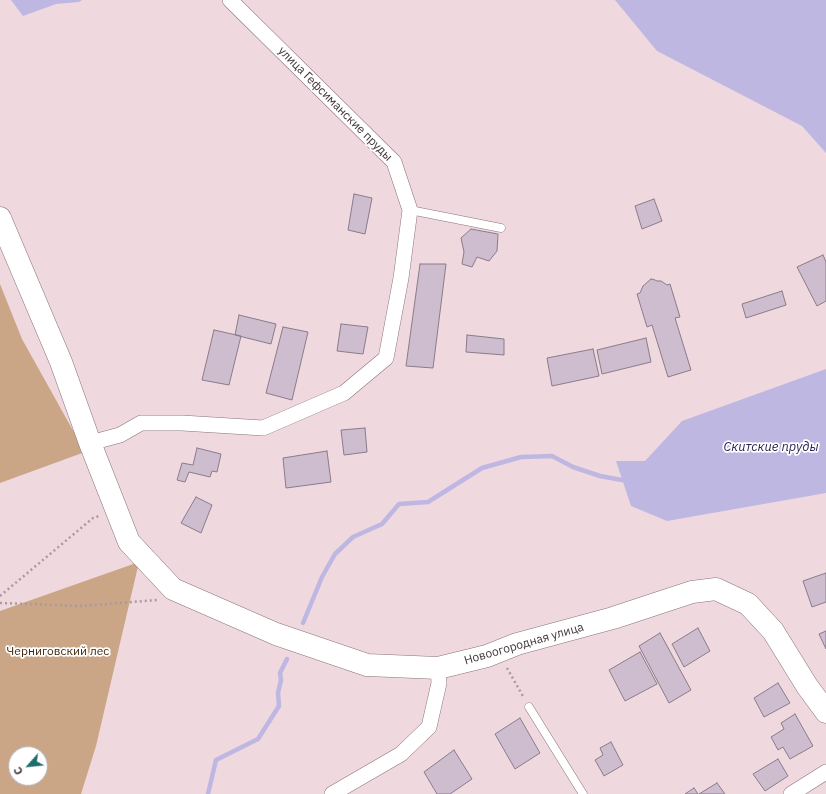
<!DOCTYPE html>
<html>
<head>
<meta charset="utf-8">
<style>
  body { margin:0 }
  #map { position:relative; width:826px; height:794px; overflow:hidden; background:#f0d8df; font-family:"IBM Plex Sans",sans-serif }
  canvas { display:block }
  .north { position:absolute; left:8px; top:746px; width:40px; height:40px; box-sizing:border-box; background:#fff; border:1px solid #b2aeaf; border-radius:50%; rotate:243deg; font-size:11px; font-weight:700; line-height:16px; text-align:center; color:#3f3538 }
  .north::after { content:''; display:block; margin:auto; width:14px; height:18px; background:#216d6d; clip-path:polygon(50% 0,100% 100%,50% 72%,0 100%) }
</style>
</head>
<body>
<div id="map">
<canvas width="826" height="794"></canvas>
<div class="north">С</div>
</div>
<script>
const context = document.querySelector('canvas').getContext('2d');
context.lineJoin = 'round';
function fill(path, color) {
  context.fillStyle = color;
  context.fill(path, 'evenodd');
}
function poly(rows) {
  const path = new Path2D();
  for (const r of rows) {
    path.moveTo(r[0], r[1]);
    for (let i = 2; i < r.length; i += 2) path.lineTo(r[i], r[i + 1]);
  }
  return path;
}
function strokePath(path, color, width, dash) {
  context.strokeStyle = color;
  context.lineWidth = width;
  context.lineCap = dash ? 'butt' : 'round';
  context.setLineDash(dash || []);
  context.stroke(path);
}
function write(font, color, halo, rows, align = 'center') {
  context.font = font + ' "IBM Plex Sans",sans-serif';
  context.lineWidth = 3.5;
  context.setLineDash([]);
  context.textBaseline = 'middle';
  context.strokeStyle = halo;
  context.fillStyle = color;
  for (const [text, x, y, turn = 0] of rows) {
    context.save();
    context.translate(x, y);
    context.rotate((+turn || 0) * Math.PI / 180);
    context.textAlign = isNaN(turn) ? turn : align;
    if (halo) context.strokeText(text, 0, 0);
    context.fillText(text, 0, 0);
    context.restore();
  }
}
const forest = poly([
  [0,284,22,339,85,452,0,483],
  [139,562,96,746,81,794,0,794,0,611],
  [16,754,40,754,40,778,16,778]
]);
const water = poly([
  [11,0,82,0,79,2,56,4,23,16],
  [615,0,826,0,826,153,802,126,657,51],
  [826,369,826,493,667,521,631,506,616,461,645,461,682,421]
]);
const stream = poly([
  [303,623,322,577,335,554,353,537,382,524,399,504,428,502,482,468,521,457,552,456,573,467,600,476,622,480,628,479],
  [208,794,216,760,258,739,279,706,278,693,281,680,280,673,287,659]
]);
const building = poly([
  [354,194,372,198,365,234,348,230,354,194],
  [654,199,662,221,642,229,635,206,654,199],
  [471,229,498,234,497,251,489,261,477,257,472,267,462,264,464,252,461,238,471,229],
  [823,255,826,262,826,301,817,306,797,267,823,255],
  [420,264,446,264,433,368,406,366,420,264],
  [651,279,655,280,657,281,661,281,667,285,670,284,680,317,675,318,691,370,668,377,652,325,647,327,637,294,640,293,643,286,651,279],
  [782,291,786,305,746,318,742,304,782,291],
  [239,315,276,324,271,344,235,335,239,315],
  [341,324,368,327,363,354,337,351,341,324],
  [283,327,308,332,292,400,266,393,283,327],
  [214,330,241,336,229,385,202,380,214,330],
  [467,335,504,339,504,355,466,352,467,335],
  [646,338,651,362,602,374,597,350,646,338],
  [593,349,599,376,552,386,547,358,593,349],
  [365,428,367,452,344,455,341,430,365,428],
  [197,448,221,454,217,472,212,471,210,477,189,472,185,482,177,480,182,463,193,465,197,448],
  [327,451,331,482,286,488,283,458,327,451],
  [196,497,212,505,201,533,181,523,196,497],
  [826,573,826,602,812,607,803,581,826,573],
  [698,628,710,651,684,667,672,644,698,628],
  [826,631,826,649,819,634,826,631],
  [660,633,691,690,669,703,639,646,660,633],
  [640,652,657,684,625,701,609,670,640,652],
  [778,683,790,703,764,717,754,698,778,683],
  [795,714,813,746,790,759,783,747,778,750,771,737,784,729,781,723,795,714],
  [520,718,540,753,515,769,495,734,520,718],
  [611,742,623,765,604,776,595,760,603,755,600,748,611,742],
  [454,750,472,779,450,794,437,794,424,772,454,750],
  [778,759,788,776,765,791,753,774,778,759],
  [717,783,725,794,699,794,717,783],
  [694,788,698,794,685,794,694,788]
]);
const path = poly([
  [0,596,93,518,99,516],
  [0,603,82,606,157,600],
  [507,668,524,698]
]);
const lane = poly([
  [410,210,501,228],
  [529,707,583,794]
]);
const street = poly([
  [90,443,120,435,141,423,182,423,263,428,344,393,386,358,401,278,410,210,394,162,230,0],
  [332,794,401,754,429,727,439,683,438,668],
  [791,794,826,772]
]);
const secondary = poly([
  [0,218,61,362,90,443,129,542,173,589,276,634,367,665,438,668,487,656,517,644,613,618,692,592,716,589,748,604,773,631,807,686,826,712]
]);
const streetNames = [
  ["улица Гефсиманские пруды",335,104,45],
  ["Новоогородная улица",524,644,-16]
];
const parkNames = [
  ["Черниговский лес",58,652]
];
const waterNames = [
  ["Скитские пруды",771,447]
];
fill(forest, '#caa687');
fill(water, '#beb7e2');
strokePath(stream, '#beb7e2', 4.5);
fill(building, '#cdbdce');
strokePath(building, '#8a7b8a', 1);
strokePath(lane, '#89737a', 9);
strokePath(street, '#89737a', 16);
strokePath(secondary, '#89737a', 23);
strokePath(path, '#ab999e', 2.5, [2, 3]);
strokePath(lane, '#fff', 8);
strokePath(street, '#fff', 15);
strokePath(secondary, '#fff', 22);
write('12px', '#3f3538', '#fff', streetNames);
write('12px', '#41270d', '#fff', parkNames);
write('italic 13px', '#2c1d51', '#fff', waterNames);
</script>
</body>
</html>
